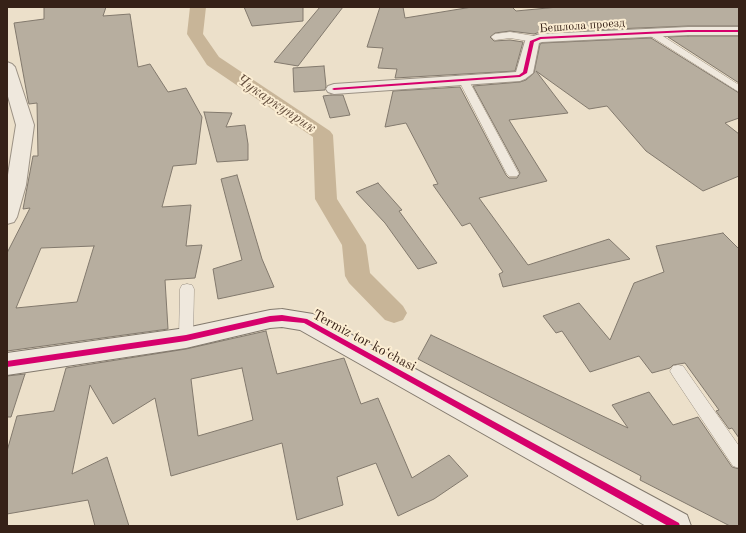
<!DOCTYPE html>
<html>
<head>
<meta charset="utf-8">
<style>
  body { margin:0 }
  #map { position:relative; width:746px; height:533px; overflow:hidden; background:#ece0ca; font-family:"Old Standard TT",serif }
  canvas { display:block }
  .frame { position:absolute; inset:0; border:8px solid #362117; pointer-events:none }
</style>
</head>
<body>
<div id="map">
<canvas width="746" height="533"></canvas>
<div class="frame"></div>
</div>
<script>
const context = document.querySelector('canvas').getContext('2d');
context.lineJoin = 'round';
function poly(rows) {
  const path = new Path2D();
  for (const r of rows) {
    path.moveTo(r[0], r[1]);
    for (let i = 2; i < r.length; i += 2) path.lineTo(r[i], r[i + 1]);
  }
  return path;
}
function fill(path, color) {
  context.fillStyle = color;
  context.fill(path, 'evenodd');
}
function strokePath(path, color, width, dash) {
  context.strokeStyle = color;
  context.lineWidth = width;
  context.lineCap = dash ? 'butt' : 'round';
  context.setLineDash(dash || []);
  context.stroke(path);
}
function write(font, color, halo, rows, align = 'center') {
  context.font = font + ' "Old Standard TT",serif';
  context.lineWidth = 4;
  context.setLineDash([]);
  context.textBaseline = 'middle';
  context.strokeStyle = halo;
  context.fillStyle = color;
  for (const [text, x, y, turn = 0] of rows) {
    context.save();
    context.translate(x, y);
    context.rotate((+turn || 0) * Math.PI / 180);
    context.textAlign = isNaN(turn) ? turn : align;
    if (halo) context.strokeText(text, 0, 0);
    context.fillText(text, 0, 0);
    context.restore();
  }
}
const canal = poly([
  [190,7,206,7,203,34,219,57,330,131,333,135,337,199,366,245,370,273,403,306,407,313,403,320,394,323,385,320,349,283,345,276,342,245,315,199,313,137,207,65,187,34,190,7]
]);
const building = poly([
  [44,7,106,7,103,16,130,14,138,67,150,64,168,92,186,88,202,117,196,164,173,166,162,207,191,205,186,246,202,245,195,278,165,280,168,329,7,351,7,253,30,208,23,209,33,156,38,156,37,103,29,104,28,100,14,23,44,19,44,7],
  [94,246,77,302,16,308,41,248,94,246],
  [244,7,303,7,303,21,252,26,244,7],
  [320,7,343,7,298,66,274,62,320,7],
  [380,7,403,7,405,18,472,7,512,7,516,11,558,7,739,7,739,26,688,26,540,32,534,34,510,31,495,33,490,37,494,41,510,40,523,42,515,71,395,78,397,69,378,68,383,48,367,47,380,7],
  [688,36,739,36,739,83,668,37,688,36],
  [651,38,739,93,739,118,725,123,739,134,739,176,703,191,646,151,607,106,589,109,536,71,568,113,509,120,547,181,479,198,528,265,609,239,630,259,503,287,499,274,503,272,470,223,462,226,433,185,438,184,406,123,385,127,393,91,460,87,506,175,509,178,517,178,520,173,473,86,520,82,526,80,534,73,540,44,542,43,651,38],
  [324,66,326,86,325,90,294,92,293,68,324,66],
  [331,95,343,95,350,115,330,118,323,96,331,95],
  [204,112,232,113,226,127,245,125,248,144,248,160,217,162,204,112],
  [237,175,262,259,274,287,218,299,213,269,242,260,221,179,237,175],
  [378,183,402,210,399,211,437,263,418,269,385,223,356,192,378,183],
  [723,233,739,249,739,438,732,428,729,429,716,411,719,410,685,363,673,365,670,368,652,373,639,356,590,372,562,331,556,333,543,316,579,303,610,340,634,283,664,272,656,246,723,233],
  [266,331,277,374,344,358,361,404,378,398,412,478,449,455,468,476,434,499,398,516,376,463,337,477,343,505,297,520,282,443,171,476,155,398,113,424,90,385,72,474,107,457,129,526,95,526,88,500,7,514,7,451,17,416,54,411,66,368,186,349,266,331],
  [242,368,253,420,198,436,191,379,242,368],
  [431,335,628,428,612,405,649,392,673,425,698,417,732,467,739,469,739,526,730,526,640,480,641,476,418,359,431,335],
  [25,374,11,417,7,417,7,376,25,374]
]);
const lane = poly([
  [649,31,655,31,739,85,739,92,649,35,649,31],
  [510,32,534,36,538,39,534,42,510,38,495,40,491,37,495,34,510,32],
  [463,76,468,79,519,174,517,176,509,176,507,174,458,79,463,76],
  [187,284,192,285,194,289,193,338,191,342,186,344,181,342,179,338,180,289,182,285,187,284],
  [678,365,683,366,739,446,739,468,733,466,673,376,670,371,673,366,678,365]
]);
const street = poly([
  [688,27,739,27,739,35,688,35,542,42,539,43,533,73,525,79,520,81,334,94,328,92,326,89,328,86,334,84,516,72,525,41,527,38,540,34,688,27],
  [7,62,12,64,15,67,34,125,26,185,17,217,14,222,7,224,7,181,16,125,7,93,7,62]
]);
const secondary = poly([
  [282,309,313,314,687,515,691,526,646,526,300,330,282,327,270,328,186,348,7,375,7,353,186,328,270,310,282,309]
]);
const cycleway = poly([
  [688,30,739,30,739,32,688,32,541,39,534,42,527,73,520,77,334,90,332,89,334,88,519,75,523,72,530,41,540,37,688,30],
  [282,315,307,319,679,523,680,526,668,526,304,323,282,321,270,322,186,341,7,367,7,361,186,335,270,316,282,315]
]);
const farStreetnames = [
  ["Бешлола проезд",582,26,-4]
];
const streetNames = [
  ["Termiz tor koʻchasi",364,341,28]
];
const waterNames = [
  ["Чукаркуприк",276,104,34]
];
fill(canal, '#c8b598');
fill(building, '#b7ae9f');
strokePath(building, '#82796d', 1);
strokePath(lane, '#9c9285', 1);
strokePath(street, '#9c9285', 2);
strokePath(secondary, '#82796d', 2);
fill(lane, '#efe8dd');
fill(street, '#efe8dd');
fill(secondary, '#efe8dd');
fill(cycleway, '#d6006c');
write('12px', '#362117', '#fceed3', farStreetnames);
write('14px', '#362117', '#fceed3', streetNames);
write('italic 15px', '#644e3d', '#fceed3', waterNames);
</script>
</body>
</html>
